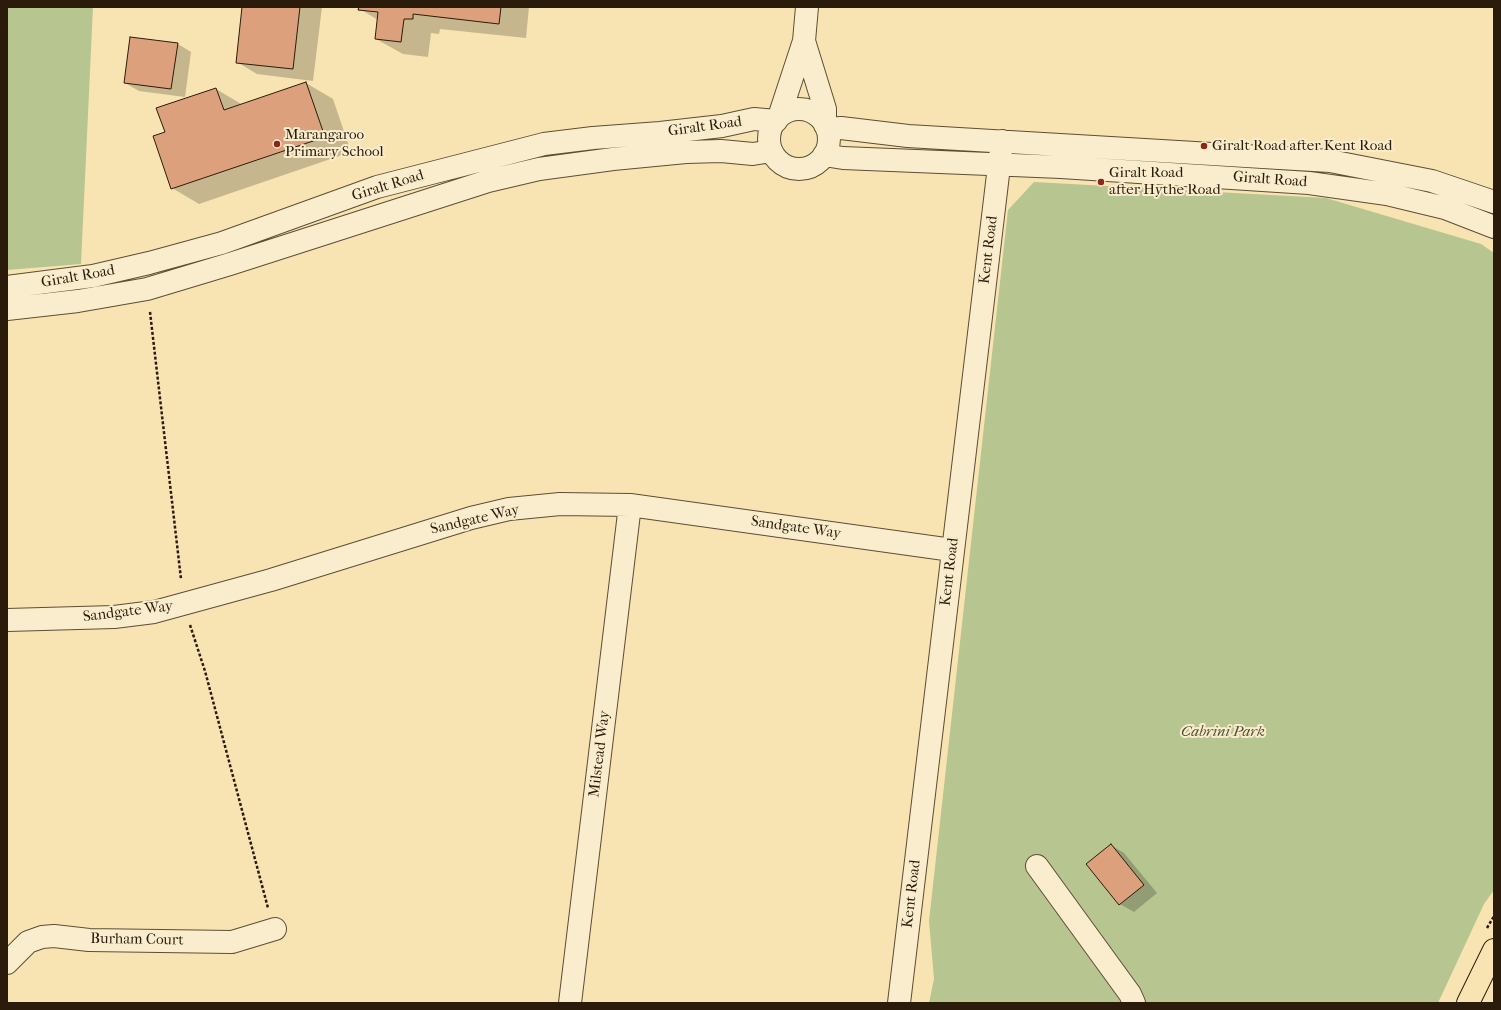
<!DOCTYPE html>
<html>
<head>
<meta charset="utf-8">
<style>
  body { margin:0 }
  #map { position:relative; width:1501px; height:1010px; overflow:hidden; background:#f8e4b2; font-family:"IM FELL French Canon",serif }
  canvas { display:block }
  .frame { position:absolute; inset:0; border:8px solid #2b1b0b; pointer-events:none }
</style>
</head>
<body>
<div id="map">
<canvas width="1501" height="1010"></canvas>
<div class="frame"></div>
</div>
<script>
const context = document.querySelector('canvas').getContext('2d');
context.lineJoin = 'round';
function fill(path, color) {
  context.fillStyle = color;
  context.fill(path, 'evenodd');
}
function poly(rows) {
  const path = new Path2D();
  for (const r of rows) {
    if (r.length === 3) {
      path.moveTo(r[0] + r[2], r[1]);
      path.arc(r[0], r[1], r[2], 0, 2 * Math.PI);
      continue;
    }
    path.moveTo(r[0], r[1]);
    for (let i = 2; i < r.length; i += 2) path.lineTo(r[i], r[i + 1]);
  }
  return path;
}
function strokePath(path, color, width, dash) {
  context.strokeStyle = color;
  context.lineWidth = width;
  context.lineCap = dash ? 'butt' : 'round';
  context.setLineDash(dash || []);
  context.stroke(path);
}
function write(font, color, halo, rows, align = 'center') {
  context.font = font + ' "IM FELL French Canon",serif';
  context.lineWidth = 4;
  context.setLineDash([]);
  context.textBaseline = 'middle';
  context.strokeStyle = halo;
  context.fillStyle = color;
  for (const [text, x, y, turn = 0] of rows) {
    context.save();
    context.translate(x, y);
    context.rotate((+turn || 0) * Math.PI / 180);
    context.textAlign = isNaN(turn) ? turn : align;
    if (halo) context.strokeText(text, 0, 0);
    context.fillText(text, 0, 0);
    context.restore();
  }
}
const green = poly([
  [7,7,93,7,81,264,7,270],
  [1034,182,1326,198,1481,244,1494,253,1494,890,1484,904,1438,1003,929,1003,934,979,929,921,1008,210]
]);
const shadow = poly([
  [243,7,322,7,313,81,257,74,237,62],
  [360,7,529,7,526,38,440,29,439,34,431,33,428,57,403,54,376,39,378,20,360,9],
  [178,44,191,52,185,97,139,91,125,83],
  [306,83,333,99,351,152,199,204,172,188,166,132,216,89,243,105],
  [1111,845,1124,853,1157,893,1134,912,1120,904,1088,864]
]);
const building = poly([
  [242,7,300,7,293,69,236,63,242,7],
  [359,7,501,7,499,24,413,14,413,19,404,19,401,42,375,39,378,12,358,10,359,7],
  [130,37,178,43,171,89,124,83,130,37],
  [306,82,325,137,171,189,153,136,165,132,156,108,216,88,224,110,306,82],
  [1111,844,1144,885,1119,905,1086,864,1111,844]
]);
const path = poly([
  [150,312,181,579],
  [190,625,205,671,268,908],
  [1487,928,1494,916]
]);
const minor = poly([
  [804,41,825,109,825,125],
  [799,139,30],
  [779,117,804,41,807,7],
  [827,129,841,128,908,136,1330,161,1432,181,1494,202],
  [824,155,843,158,1061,167,1309,183,1387,194,1445,208,1494,227],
  [7,287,93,276,149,263,222,243,377,187,544,144,593,138,660,133,722,126,754,119,776,121],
  [7,309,78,301,147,289,230,264,488,181,539,169,613,159,686,152,721,151,753,154,771,151],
  [7,620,114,617,154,612,271,580,471,518,509,509,560,504,630,505,952,550],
  [1037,866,1130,994,1134,1003],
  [7,963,28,942,42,937,54,936,89,940,232,942,275,929],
  [570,1003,630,505],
  [899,1003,1002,141]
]);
const major = poly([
  [1468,1003,1494,950]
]);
const markers = [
  [277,144,4,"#8f2418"],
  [1204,146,4,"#8f2418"],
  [1101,182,4,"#8f2418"]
];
const streetNames = [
  ["Giralt Road",705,127,-8],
  ["Giralt Road",1270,180,4],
  ["Giralt Road",388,186,-17],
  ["Kent Road",989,250,-83],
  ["Giralt Road",78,277,-10],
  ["Sandgate Way",475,520,-13],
  ["Sandgate Way",796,528,8],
  ["Kent Road",950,572,-83],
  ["Sandgate Way",128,612,-7],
  ["Milstead Way",600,754,-83],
  ["Kent Road",912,894,-83],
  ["Burham Court",137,940,1]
];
const poiNames = [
  ["Marangaroo",285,135],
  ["Primary School",285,152],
  ["Giralt Road after Kent Road",1212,146],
  ["Giralt Road",1109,173],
  ["after Hythe Road",1109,190]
];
const parkNames = [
  ["Cabrini Park",1223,732]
];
fill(green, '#b7c591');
fill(shadow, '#0003');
fill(building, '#dca17c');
strokePath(building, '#2b1b0b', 1);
strokePath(minor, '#5e4d35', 24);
strokePath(major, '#2b1b0b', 24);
strokePath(path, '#2b1b0b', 2.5, [3, 2]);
strokePath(minor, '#faedcd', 22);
strokePath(major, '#f8e4b2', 22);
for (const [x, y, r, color] of markers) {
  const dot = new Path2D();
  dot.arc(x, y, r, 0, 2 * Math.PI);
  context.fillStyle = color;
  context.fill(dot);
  strokePath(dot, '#faedcd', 1.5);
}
write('15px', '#2b1b0b', '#faedcd', streetNames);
write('15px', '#2b1b0b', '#faedcd', poiNames, 'left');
write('italic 15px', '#554e33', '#faedcd', parkNames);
</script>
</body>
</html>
